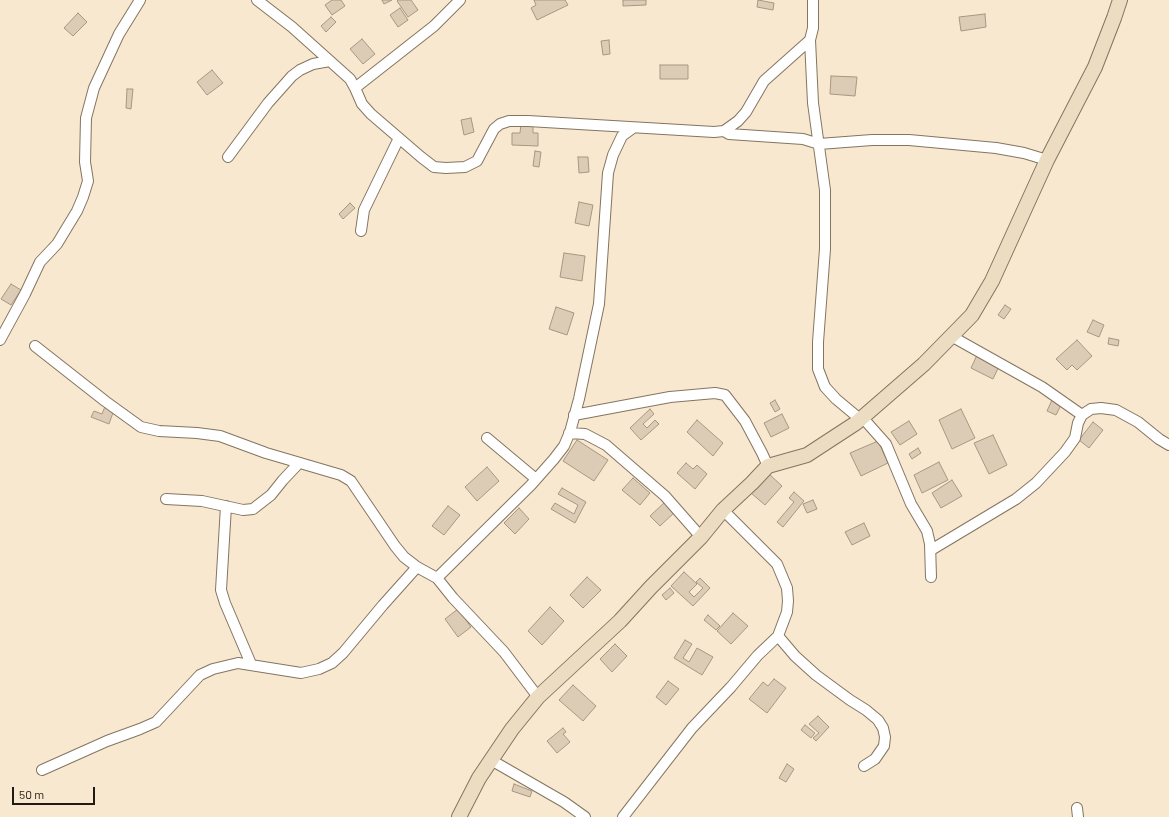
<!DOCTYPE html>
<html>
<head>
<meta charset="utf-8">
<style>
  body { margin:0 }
  #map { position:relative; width:1169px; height:817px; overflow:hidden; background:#f9e8d0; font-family:Barlow,sans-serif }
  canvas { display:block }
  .scale { position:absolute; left:12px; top:787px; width:83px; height:18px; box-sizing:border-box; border:2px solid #211b13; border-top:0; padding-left:5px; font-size:12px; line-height:14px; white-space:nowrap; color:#211b13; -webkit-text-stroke:3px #f9e8d0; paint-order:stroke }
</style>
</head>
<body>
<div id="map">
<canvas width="1169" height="817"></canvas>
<div class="scale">50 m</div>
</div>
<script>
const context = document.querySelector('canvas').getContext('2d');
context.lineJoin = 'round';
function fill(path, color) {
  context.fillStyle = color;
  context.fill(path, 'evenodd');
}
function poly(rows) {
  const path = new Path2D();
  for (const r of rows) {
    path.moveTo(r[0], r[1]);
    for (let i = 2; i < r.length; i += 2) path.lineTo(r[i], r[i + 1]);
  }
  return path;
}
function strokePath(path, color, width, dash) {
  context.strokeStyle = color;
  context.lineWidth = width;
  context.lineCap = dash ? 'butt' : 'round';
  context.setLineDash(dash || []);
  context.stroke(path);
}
const building = poly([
  [332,0,341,0,345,6,332,15,325,5,332,0],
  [382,0,392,0,384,4,382,0],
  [398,0,411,0,418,10,408,17,397,1,398,0],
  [534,0,565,0,568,5,537,20,531,8,536,5,534,0],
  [623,0,646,0,646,5,623,6,623,0],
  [758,0,774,3,773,10,757,7,758,0],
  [400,8,408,20,398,27,390,15,400,8],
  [78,13,87,22,73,36,64,28,78,13],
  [985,14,986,27,961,31,959,17,985,14],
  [331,17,336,22,326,32,321,26,331,17],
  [362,39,375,54,363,64,350,49,362,39],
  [609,40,610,54,603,55,601,41,609,40],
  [660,65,688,65,688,79,660,79,660,65],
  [212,70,223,83,207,95,197,82,212,70],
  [831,76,857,77,855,96,830,94,831,76],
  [127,89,133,89,131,109,126,108,127,89],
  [471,118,474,132,464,135,461,120,471,118],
  [521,124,533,124,533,133,538,133,538,146,512,145,512,133,520,133,521,124],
  [535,151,541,152,539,167,533,166,535,151],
  [578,157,588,157,589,172,579,173,578,157],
  [579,202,593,205,589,226,575,223,579,202],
  [350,203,355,208,343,219,339,214,350,203],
  [564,253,585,256,582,281,560,277,564,253],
  [11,284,21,290,11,305,1,299,11,284],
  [1005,305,1011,309,1004,319,998,315,1005,305],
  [556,307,574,313,567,335,549,329,556,307],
  [1093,320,1104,325,1099,337,1087,332,1093,320],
  [1109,338,1119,340,1118,346,1108,344,1109,338],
  [1077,340,1092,356,1077,370,1072,365,1067,370,1056,359,1077,340],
  [978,353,1000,364,993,379,971,368,978,353],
  [775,400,780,409,775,412,770,403,775,400],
  [1052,400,1061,405,1056,415,1047,411,1052,400],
  [106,404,115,407,109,424,91,417,94,411,102,414,106,404],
  [650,409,654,414,643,424,647,428,655,420,659,424,641,440,630,428,650,409],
  [961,409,975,438,952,449,939,420,961,409],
  [782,414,789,428,771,437,764,423,782,414],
  [697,420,723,443,713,456,687,432,697,420],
  [909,421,917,434,900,445,891,432,909,421],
  [1093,422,1103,430,1089,448,1079,440,1093,422],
  [993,435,1007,465,989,474,974,443,993,435],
  [577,440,608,460,594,481,563,461,577,440],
  [878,441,888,463,861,476,850,453,878,441],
  [918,448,921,453,912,459,909,454,918,448],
  [939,462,948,480,922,493,914,475,939,462],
  [686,463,693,469,697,465,707,474,695,489,677,473,686,463],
  [487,467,499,481,477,501,465,487,487,467],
  [768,473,782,486,765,505,751,493,768,473],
  [633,478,650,493,640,505,622,490,633,478],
  [952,480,962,496,941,508,932,493,952,480],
  [562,488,586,502,575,523,551,509,555,503,574,514,578,505,558,494,562,488],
  [794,492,804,501,783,527,777,522,794,502,789,498,794,492],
  [813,500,817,509,807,513,803,504,813,500],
  [665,502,675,512,660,526,650,516,665,502],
  [448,506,460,515,444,535,432,526,448,506],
  [519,508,529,519,515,534,504,523,519,508],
  [864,523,870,536,852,545,845,532,864,523],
  [684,572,697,584,689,592,694,597,703,588,696,582,700,578,710,588,693,606,671,586,684,572],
  [587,577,601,590,583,608,570,595,587,577],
  [670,588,674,593,666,600,662,595,670,588],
  [550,607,564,621,542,645,528,631,550,607],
  [458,609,471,627,458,637,445,619,458,609],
  [733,613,748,626,731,644,717,631,733,613],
  [708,615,720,626,716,630,704,620,708,615],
  [685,640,692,644,683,658,689,662,697,648,713,657,702,675,674,658,685,640],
  [615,644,627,656,612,672,600,659,615,644],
  [774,679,786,688,767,713,749,699,763,682,768,686,774,679],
  [668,681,679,689,666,705,656,697,668,681],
  [573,685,596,706,583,721,559,700,573,685],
  [818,716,829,727,816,741,813,738,819,733,809,724,818,716],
  [805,725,815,733,811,738,801,730,805,725],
  [563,728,566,732,563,734,570,742,557,753,547,741,563,728],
  [787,764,794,769,786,782,779,778,787,764],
  [514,784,532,791,530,797,512,791,514,784]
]);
const street = poly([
  [257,0,292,27,350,79,355,88,362,104,371,114,421,157,434,167,446,168,465,167,477,161,494,129,500,124,509,121,528,121,714,132,724,131,738,121,746,112,764,81,810,40,813,28,813,0],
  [810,40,813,103,825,190,825,249,818,342,818,369,825,387,836,399,860,419],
  [355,88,434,26,460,0],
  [724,131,729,134,803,139,819,144,872,140,909,140,996,148,1024,153,1047,160],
  [228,157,268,103,292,76,300,70,313,64,330,61],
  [361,231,364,210,399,138],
  [951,336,1042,387,1082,415],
  [0,340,25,294,40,262,57,244,77,211,83,197,88,181,85,162,86,118,94,88,119,34,140,0],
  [35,346,105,401,141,427,159,431,197,433,220,436,266,453,341,475,351,481,395,546,404,557,417,567,437,578,453,598,504,652,538,697],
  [574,415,670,397,715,393,725,395,745,421,762,453,768,466],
  [862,417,886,444,911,504,927,531,930,544,931,577],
  [569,433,585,434,606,445,665,496,701,537],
  [487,438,536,479],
  [166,499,202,501,243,510,253,509,271,495,283,480,299,463],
  [226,506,221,590,225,603,251,664],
  [931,550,1016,499,1036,483,1065,452,1075,438,1078,423,1082,415,1091,409,1101,408,1116,410,1138,422,1159,439,1169,445],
  [437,578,531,485,554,459,564,446,570,432,579,399,599,304,608,173,613,155,622,136,633,128],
  [778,636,795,656,816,675,850,700,866,710,878,720,883,728,885,737,884,746,875,759,864,766],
  [491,760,564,802,585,817],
  [42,770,107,741,140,729,156,722,200,675,213,669,238,663,301,673,319,669,332,663,343,653,383,605,417,567],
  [1077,808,1078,817],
  [623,817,692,728,731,687,758,655,778,636,787,612,788,601,787,588,777,564,723,510]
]);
const secondary = poly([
  [459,817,479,778,512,729,538,697,620,621,651,587,701,537,723,510,752,483,768,466,807,455,856,423,924,364,972,315,992,281,1047,160,1095,67,1114,18,1120,0]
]);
fill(building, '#ddccb5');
strokePath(building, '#a79781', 1);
strokePath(street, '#847560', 12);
strokePath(secondary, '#847560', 16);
strokePath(street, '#fff', 10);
strokePath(secondary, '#ecdcc2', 14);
</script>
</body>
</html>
